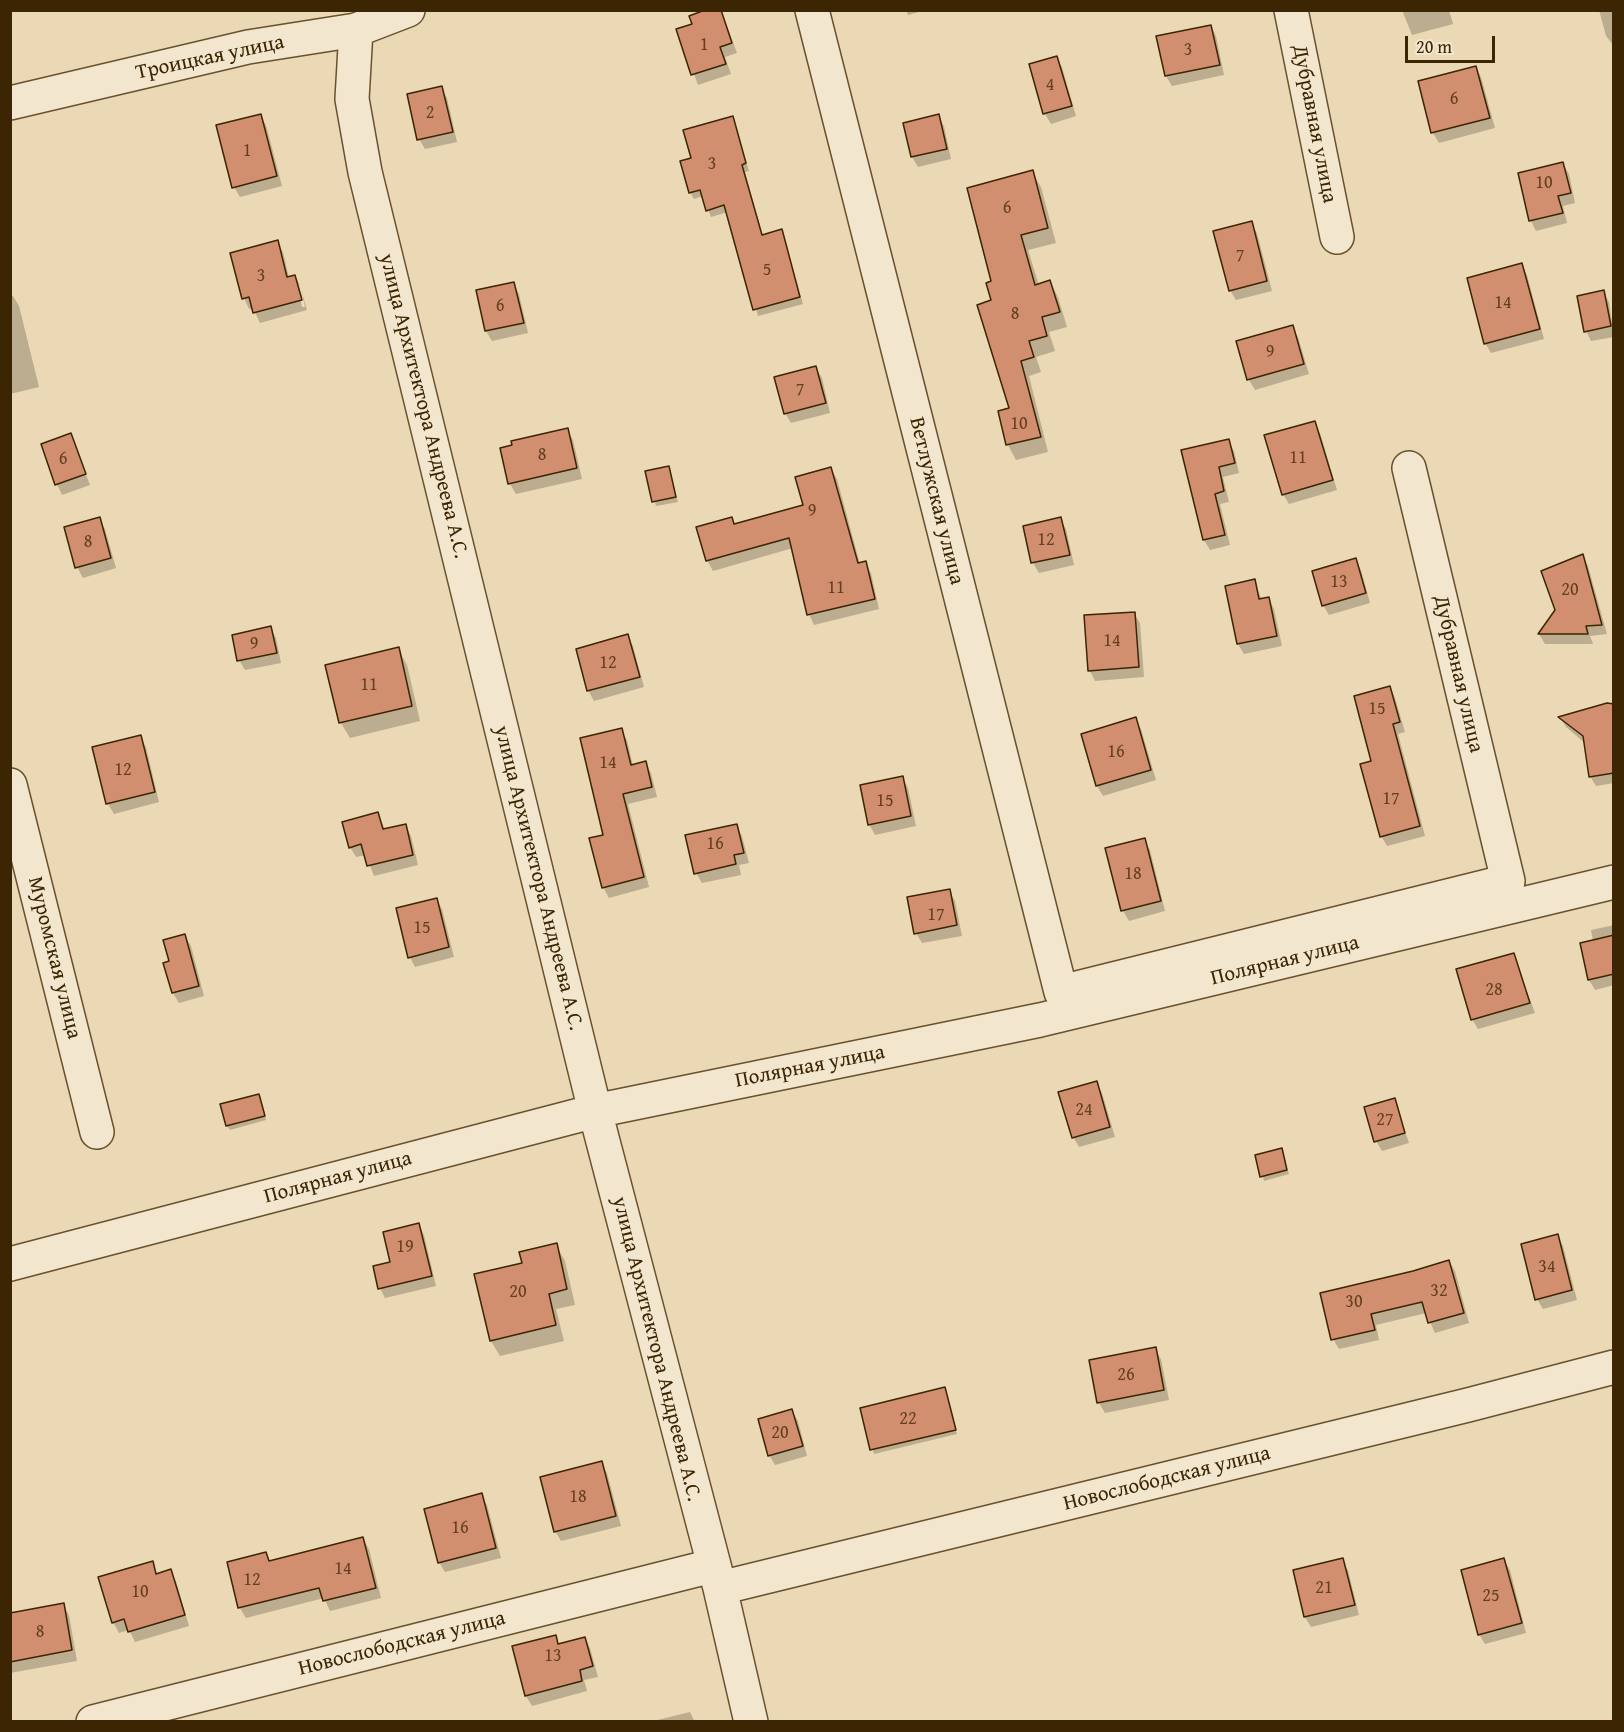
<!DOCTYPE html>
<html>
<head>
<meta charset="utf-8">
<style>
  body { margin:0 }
  #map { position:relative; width:1624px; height:1732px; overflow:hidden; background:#ebd8b4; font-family:"Gentium Book Plus",serif }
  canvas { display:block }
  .frame { position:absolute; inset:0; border:12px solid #3c2502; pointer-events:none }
  .scale { position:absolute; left:1405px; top:36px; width:90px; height:27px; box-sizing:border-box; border:3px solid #3c2502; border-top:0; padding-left:8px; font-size:18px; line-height:21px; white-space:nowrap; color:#3c2502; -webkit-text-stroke:4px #f2e6ce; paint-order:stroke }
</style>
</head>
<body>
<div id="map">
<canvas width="1624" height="1732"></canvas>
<div class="frame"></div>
<div class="scale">20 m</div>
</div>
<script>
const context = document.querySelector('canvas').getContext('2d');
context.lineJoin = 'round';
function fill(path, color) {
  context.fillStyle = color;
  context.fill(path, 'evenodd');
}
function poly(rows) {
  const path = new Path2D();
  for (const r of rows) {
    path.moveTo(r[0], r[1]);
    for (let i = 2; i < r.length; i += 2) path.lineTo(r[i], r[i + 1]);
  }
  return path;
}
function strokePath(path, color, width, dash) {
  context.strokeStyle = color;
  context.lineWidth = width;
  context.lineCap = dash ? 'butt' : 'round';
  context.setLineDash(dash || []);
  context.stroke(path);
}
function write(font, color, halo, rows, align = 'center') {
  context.font = font + ' "Gentium Book Plus",serif';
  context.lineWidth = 4.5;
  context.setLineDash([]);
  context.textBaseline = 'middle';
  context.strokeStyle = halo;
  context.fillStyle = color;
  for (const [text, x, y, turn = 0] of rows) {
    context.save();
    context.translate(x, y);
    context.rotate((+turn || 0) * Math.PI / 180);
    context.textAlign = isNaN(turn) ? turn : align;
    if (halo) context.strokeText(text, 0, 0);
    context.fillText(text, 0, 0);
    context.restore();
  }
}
const shadow = poly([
  [721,10,737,53,725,57,731,74,698,85,678,30,694,25],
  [906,10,926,10,908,15],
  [1402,10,1449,10,1453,24,1412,35],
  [1599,10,1614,10,1614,46,1606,36],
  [1211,26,1216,36,1224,75,1172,86,1166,76],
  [1056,57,1062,67,1076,116,1051,124,1045,114,1031,65],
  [1475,67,1481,77,1495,128,1439,143,1433,133,1420,82],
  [441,88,447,98,457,142,425,149,419,139],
  [260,115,266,125,282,186,240,197,234,187],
  [938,116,944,126,951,159,918,167,912,157,904,124],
  [733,118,749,171,745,172,763,236,781,231,803,304,758,316,728,212,711,217,703,196,694,199,690,192],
  [1563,164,1569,174,1575,203,1563,206,1567,223,1536,231,1531,221,1520,174],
  [1032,172,1041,187,1056,243,1028,250,1039,285,1050,282,1058,297,1067,327,1049,332,1055,351,1036,357,1041,372,1029,376,1048,452,1016,460,1008,445,999,412,1010,409,993,301,993,282],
  [1251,223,1257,233,1272,291,1236,300,1230,290],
  [277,242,283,252,289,278,295,276,300,286,307,310,260,323,253,308,249,309,244,298],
  [297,285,300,285,305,307,302,307],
  [1522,265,1527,275,1544,339,1491,353,1485,343],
  [513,283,519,294,528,333,492,341,486,331,477,291],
  [1603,292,1609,302,1614,337,1591,341,1586,331],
  [10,296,13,296,19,306,39,387,10,394],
  [1292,327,1298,337,1309,374,1255,390,1249,380,1238,342],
  [816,368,822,378,830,413,791,423,785,413],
  [1314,422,1320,433,1337,490,1289,504,1283,494],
  [567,430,573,440,582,479,516,494,510,484,502,449],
  [70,434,90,485,62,495,57,484],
  [1228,441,1234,451,1239,473,1223,477,1229,502,1220,504,1230,545,1210,550,1204,540,1183,452],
  [668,467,678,502,656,506,647,472],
  [831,469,837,479,860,564,865,563,871,573,879,609,814,625,809,614,793,548,713,571,707,560,731,518,735,525,804,506],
  [99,519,105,529,116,568,83,578,77,567],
  [1060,519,1066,529,1074,565,1039,573,1033,563,1025,527],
  [1583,556,1588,566,1607,634,1590,636,1593,644,1545,644,1539,634,1557,610],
  [1355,559,1361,570,1370,603,1329,615,1323,605],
  [1254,581,1262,600,1269,599,1274,609,1282,646,1244,654,1238,644],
  [1134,613,1140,623,1144,677,1095,681,1090,671],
  [270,628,276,638,281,663,245,670,239,660],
  [627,636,633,646,644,687,594,701,588,690],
  [398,649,407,665,420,721,350,738,341,723,327,666],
  [1390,687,1395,698,1405,732,1398,734,1425,836,1387,846,1381,836,1373,762],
  [1614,706,1614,783,1596,786,1590,776,1585,743,1566,727,1561,718],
  [1135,719,1141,729,1156,780,1103,796,1097,786,1083,735],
  [621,730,627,740,633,766,645,763,651,773,657,797,628,804,649,887,609,898,603,887,605,836],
  [140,737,146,747,159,802,114,814,108,804,94,748],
  [902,777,908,788,916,826,875,835,869,824],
  [378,814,385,830,405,825,411,836,418,865,374,876,366,855,356,857,350,847],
  [736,826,742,836,749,863,739,865,741,875,702,883,696,873],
  [1144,840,1150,850,1165,911,1129,921,1123,911],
  [949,891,955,901,962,936,922,943,916,933],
  [436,899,442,909,454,957,415,967,410,957],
  [1614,925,1614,985,1595,990,1589,980,1593,941,1591,930],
  [185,936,191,946,204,996,179,1003,173,993],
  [1513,954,1535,1013,1478,1029,1472,1019],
  [1096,1083,1102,1093,1115,1137,1079,1147,1073,1137],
  [261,1100,266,1120,230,1130,227,1126],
  [1394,1100,1409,1143,1382,1151,1376,1141],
  [1281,1150,1289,1174,1264,1181,1257,1156],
  [419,1225,424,1235,436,1286,385,1298,380,1288,391,1263],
  [1557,1236,1563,1246,1577,1300,1543,1309,1537,1299],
  [556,1245,565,1261,575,1305,556,1309,564,1341,500,1356,491,1341,523,1264],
  [1449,1261,1455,1271,1469,1323,1435,1333,1426,1313,1376,1325,1379,1340,1339,1349,1333,1339,1414,1272],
  [1155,1349,1161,1359,1169,1400,1105,1413,1099,1403,1090,1361],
  [944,1389,957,1434,874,1454,862,1409],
  [792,1411,798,1421,807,1456,775,1465,769,1455],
  [601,1463,607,1473,621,1526,561,1541,555,1531],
  [482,1495,487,1505,501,1558,445,1572,439,1562],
  [363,1539,369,1549,381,1598,330,1611,324,1598,246,1618,240,1608,229,1563,266,1554,270,1562],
  [1342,1560,1348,1570,1359,1615,1311,1627,1305,1617,1294,1572],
  [1504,1560,1510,1570,1526,1633,1485,1644,1479,1634],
  [152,1563,158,1575,170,1571,176,1581,189,1626,135,1642,129,1630,119,1633,113,1622],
  [63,1605,69,1615,77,1661,10,1673,10,1614],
  [555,1637,559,1645,585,1638,590,1648,598,1677,584,1680,587,1691,532,1706,526,1696],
  [690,1712,695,1722,649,1722]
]);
const building = poly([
  [705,10,721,10,732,43,720,47,726,64,691,75,676,29,692,24,689,16,705,10],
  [1211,25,1220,65,1165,76,1156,36,1211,25],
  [1057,56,1072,106,1043,114,1029,64,1057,56],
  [1476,66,1490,118,1431,133,1418,81,1476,66],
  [442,86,453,132,417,140,407,94,442,86],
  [261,114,277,176,232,188,216,125,261,114],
  [939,114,947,149,911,157,903,123,939,114],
  [733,116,746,163,742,165,762,235,782,229,800,297,753,310,724,205,706,211,700,190,689,193,680,161,691,158,683,130,733,116],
  [1563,162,1571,193,1558,196,1563,213,1529,221,1518,173,1563,162],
  [1033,170,1048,228,1021,235,1035,285,1050,280,1060,312,1042,317,1047,336,1029,341,1034,357,1021,361,1041,437,1006,445,998,411,1009,408,977,305,991,300,986,283,991,281,967,188,1033,170],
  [1252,221,1267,281,1229,291,1213,231,1252,221],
  [278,240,287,277,295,275,302,300,253,313,249,297,242,299,230,253,278,240],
  [1522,263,1540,329,1484,344,1467,278,1522,263],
  [514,282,524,323,485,331,476,290,514,282],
  [1604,290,1611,326,1584,332,1577,296,1604,290],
  [1293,325,1304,364,1247,380,1236,341,1293,325],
  [816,366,826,403,784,414,774,377,816,366],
  [1315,421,1333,480,1282,495,1264,435,1315,421],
  [568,428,577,468,508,484,500,448,512,445,511,441,568,428],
  [71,433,86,474,55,485,41,444,71,433],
  [1229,439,1235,463,1219,467,1224,491,1215,494,1225,535,1203,540,1181,450,1229,439],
  [669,466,676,497,652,502,645,471,669,466],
  [831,467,858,563,866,561,875,599,807,615,789,538,706,561,696,527,732,517,734,524,803,505,795,477,831,467],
  [100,517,111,558,75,568,64,527,100,517],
  [1061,517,1070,555,1031,563,1023,526,1061,517],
  [1583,554,1602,625,1586,626,1588,634,1538,634,1555,610,1541,571,1583,554],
  [1356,558,1366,593,1322,606,1312,571,1356,558],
  [1255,579,1259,599,1269,597,1277,636,1237,644,1225,586,1255,579],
  [1135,612,1139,667,1088,671,1084,615,1135,612],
  [271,626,277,653,237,661,232,635,271,626],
  [628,634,640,677,587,691,576,649,628,634],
  [399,647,412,706,339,723,325,665,399,647],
  [1390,686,1400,722,1393,724,1420,826,1380,837,1360,764,1371,761,1354,696,1390,686],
  [1607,703,1614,704,1614,773,1589,777,1583,736,1558,717,1607,703],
  [1136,717,1151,770,1096,786,1081,734,1136,717],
  [622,728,631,765,646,761,652,787,623,794,644,877,602,888,589,838,603,835,580,738,622,728],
  [141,735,155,792,106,804,92,747,141,735],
  [903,776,911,816,868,825,860,785,903,776],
  [378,812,383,829,406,824,413,855,367,866,361,844,349,848,342,822,378,812],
  [737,824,744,853,734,855,736,864,694,874,685,835,737,824],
  [1145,838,1161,901,1121,911,1105,848,1145,838],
  [950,889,957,925,914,934,907,897,950,889],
  [437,898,449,947,408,958,396,908,437,898],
  [185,934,199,986,172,993,163,963,169,961,163,940,185,934],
  [1614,935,1614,974,1588,980,1580,943,1614,935],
  [1514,953,1530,1003,1471,1020,1456,969,1514,953],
  [1097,1081,1110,1127,1072,1138,1058,1092,1097,1081],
  [259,1094,265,1116,226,1126,220,1104,259,1094],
  [1395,1098,1405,1133,1374,1142,1364,1107,1395,1098],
  [1282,1148,1287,1170,1260,1177,1255,1155,1282,1148],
  [419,1223,432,1276,378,1289,373,1266,390,1262,383,1232,419,1223],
  [1558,1234,1572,1290,1535,1300,1521,1244,1558,1234],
  [557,1243,567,1289,549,1294,556,1325,490,1341,474,1274,522,1263,519,1252,557,1243],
  [1449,1260,1464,1313,1428,1323,1422,1302,1371,1314,1375,1330,1331,1340,1320,1293,1413,1271,1449,1260],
  [1156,1347,1164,1390,1097,1403,1089,1360,1156,1347],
  [945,1387,956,1430,870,1450,860,1408,945,1387],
  [792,1409,803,1446,768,1456,758,1419,792,1409],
  [602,1461,616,1516,554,1532,540,1477,602,1461],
  [482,1493,496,1548,438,1563,424,1509,482,1493],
  [363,1537,376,1588,323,1601,319,1588,238,1608,227,1562,266,1552,269,1561,363,1537],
  [1343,1558,1355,1605,1304,1617,1293,1570,1343,1558],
  [1504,1558,1522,1623,1478,1635,1461,1570,1504,1558],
  [153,1561,156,1574,171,1569,185,1615,128,1632,124,1619,112,1623,98,1577,153,1561],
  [64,1603,72,1650,10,1662,10,1613,64,1603],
  [556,1635,558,1644,585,1637,593,1666,580,1670,582,1681,525,1696,512,1646,556,1635]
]);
const minor = poly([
  [812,10,1061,992,1508,881,1409,468],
  [1291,10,1337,237],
  [356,30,352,99,365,172,595,1111,720,1588,751,1722],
  [10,103,248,47,356,30,408,10],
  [10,785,97,1132],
  [10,1264,595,1111,1040,1020,1614,882],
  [720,1588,1468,1405,1614,1367],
  [93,1722,712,1566]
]);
const numberNames = [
  ["1",704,45],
  ["3",1188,50],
  ["4",1050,85],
  ["6",1454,99],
  ["2",430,113],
  ["1",247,151],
  ["3",712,164],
  ["10",1544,183],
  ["6",1007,208],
  ["7",1240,256],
  ["5",767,270],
  ["3",261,276],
  ["14",1503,303],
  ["6",500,306],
  ["8",1015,314],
  ["9",1270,352],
  ["7",800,390],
  ["10",1019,424],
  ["8",542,455],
  ["11",1298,458],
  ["6",63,459],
  ["9",812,511],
  ["12",1046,540],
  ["8",88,542],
  ["13",1339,582],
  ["11",836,588],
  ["20",1570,590],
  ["14",1112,641],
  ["9",254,644],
  ["12",608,663],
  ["11",369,685],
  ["15",1377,709],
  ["16",1116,752],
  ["14",608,763],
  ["12",123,770],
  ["17",1391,799],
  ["15",885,801],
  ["16",715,844],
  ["18",1133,874],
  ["17",936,915],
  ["15",422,928],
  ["28",1494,990],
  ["24",1084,1110],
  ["27",1385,1120],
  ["19",405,1247],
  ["34",1547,1267],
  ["32",1439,1291],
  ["20",518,1292],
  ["30",1354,1302],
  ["26",1126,1375],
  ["22",908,1419],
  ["20",780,1433],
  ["18",578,1497],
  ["16",460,1528],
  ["14",343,1569],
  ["12",252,1580],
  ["21",1324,1588],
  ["10",140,1592],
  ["25",1491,1596],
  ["8",40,1632],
  ["13",553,1656]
];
const streetNames = [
  ["Троицкая улица",210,58,-12],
  ["Дубравная улица",1314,124,79],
  ["улица Архитектора Андреева А.С.",423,406,76],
  ["Ветлужская улица",936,501,76],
  ["Дубравная улица",1458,674,77],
  ["улица Архитектора Андреева А.С.",538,878,76],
  ["Муромская улица",54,958,76],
  ["Полярная улица",1285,961,-14],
  ["Полярная улица",810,1067,-11],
  ["Полярная улица",338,1178,-15],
  ["улица Архитектора Андреева А.С.",656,1349,76],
  ["Новослободская улица",1167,1479,-14],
  ["Новослободская улица",402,1644,-14]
];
fill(shadow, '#0003');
fill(building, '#d28f70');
strokePath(building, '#3c2502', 1.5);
strokePath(minor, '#68522e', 36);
strokePath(minor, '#f2e6ce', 33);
write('18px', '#62401e', null, numberNames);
write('21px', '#3c2502', '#f2e6ce', streetNames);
</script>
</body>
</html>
